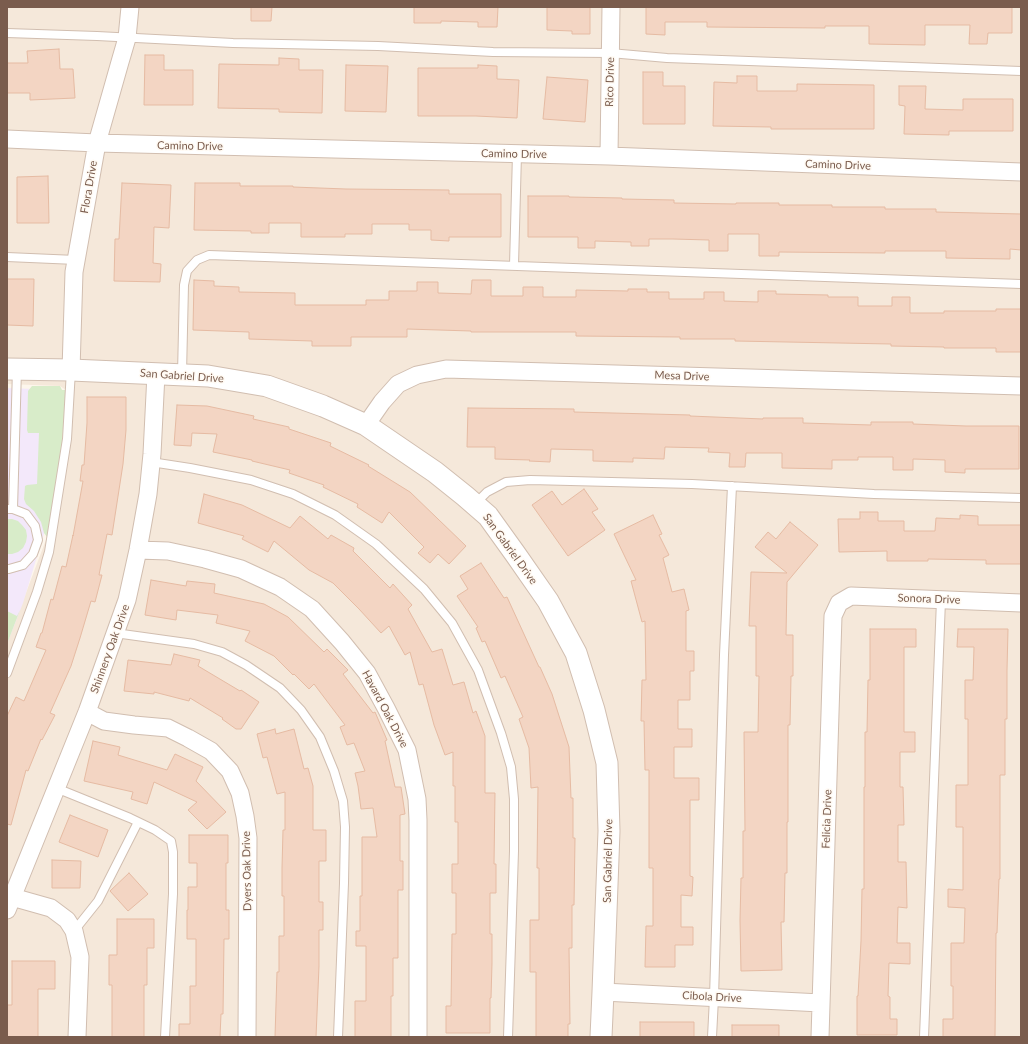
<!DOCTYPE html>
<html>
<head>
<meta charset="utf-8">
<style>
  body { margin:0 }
  #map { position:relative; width:1028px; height:1044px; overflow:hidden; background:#fdf6ec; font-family:Lato,sans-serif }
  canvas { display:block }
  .frame { position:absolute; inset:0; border:8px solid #7a5c4d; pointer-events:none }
</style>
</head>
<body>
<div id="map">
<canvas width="1028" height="1044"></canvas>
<div class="frame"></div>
</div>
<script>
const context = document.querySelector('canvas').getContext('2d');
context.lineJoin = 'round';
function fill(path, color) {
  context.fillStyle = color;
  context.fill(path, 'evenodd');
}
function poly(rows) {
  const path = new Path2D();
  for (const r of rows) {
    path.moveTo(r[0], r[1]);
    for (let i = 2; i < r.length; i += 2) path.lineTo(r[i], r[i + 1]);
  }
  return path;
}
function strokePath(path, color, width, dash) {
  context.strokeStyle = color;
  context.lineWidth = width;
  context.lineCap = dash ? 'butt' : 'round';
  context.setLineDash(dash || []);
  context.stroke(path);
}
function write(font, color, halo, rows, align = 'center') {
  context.font = font + ' Lato,sans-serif';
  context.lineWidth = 3;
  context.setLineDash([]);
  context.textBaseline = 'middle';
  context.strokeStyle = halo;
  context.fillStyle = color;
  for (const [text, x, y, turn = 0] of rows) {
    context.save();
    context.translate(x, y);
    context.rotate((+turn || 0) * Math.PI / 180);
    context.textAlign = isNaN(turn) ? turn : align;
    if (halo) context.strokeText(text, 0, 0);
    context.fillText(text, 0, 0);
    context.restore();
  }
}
const residential = poly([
  [7,7,1021,7,1021,1037,7,1037,7,643,47,537,66,390,60,386,7,384]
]);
const education = poly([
  [7,388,62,390,49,517,23,603,7,644]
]);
const green = poly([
  [32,386,60,386,62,390,66,390,62,444,47,537,44,533,41,522,34,511,26,504,24,499,25,486,27,485,37,484,39,433,28,433,27,430,28,391],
  [7,519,12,519,18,521,22,525,26,530,27,536,26,542,23,548,18,552,12,554,7,554],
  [20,610,7,644,7,611,17,616]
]);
const building = poly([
  [251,7,272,7,271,21,251,21,251,7],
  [414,7,498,7,497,27,478,27,478,22,441,21,441,23,414,23,414,7],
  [547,7,590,7,590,34,572,34,572,31,547,30,547,7],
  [646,7,1012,7,1012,33,988,33,987,44,969,44,970,25,925,25,925,45,869,44,869,26,825,26,825,28,707,27,707,22,665,22,665,35,646,34,646,7],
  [59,49,60,69,73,69,75,98,30,100,30,93,7,93,7,63,28,63,27,51,59,49],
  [145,55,164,55,164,70,193,70,193,105,144,105,145,55],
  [279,58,299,59,299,70,323,70,322,113,279,112,279,109,218,108,219,64,279,65,279,58],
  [346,65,388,66,386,112,345,111,346,65],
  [478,65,497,66,497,79,519,80,517,118,476,116,418,116,418,68,478,68,478,65],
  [643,72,663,72,663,86,685,86,685,124,643,124,643,72],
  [737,76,757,76,757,91,797,91,797,84,874,85,874,129,771,129,771,127,713,126,714,82,737,83,737,76],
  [547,77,588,80,585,122,543,119,547,77],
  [899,86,926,86,925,109,963,110,963,99,1013,99,1013,131,949,131,949,135,904,134,905,106,899,105,899,86],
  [48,176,49,223,17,223,17,177,48,176],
  [122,183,171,185,169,228,154,227,153,263,161,264,160,282,114,281,115,239,119,239,122,183],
  [195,183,240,183,240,186,293,186,293,187,346,189,449,190,449,194,501,194,501,237,449,237,449,241,431,240,431,230,409,230,409,224,372,224,372,234,345,234,345,237,301,237,301,223,269,223,269,233,251,233,251,231,194,230,195,183],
  [528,196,569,196,569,197,622,198,622,199,674,200,674,203,736,204,736,203,779,203,779,205,832,205,832,207,885,207,885,209,936,209,936,212,1021,214,1021,250,1010,249,1010,259,946,258,946,251,885,251,885,253,779,252,779,256,759,256,759,234,728,234,728,251,709,251,709,240,673,239,649,239,649,246,631,246,631,242,595,241,595,248,578,248,578,237,528,237,528,196],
  [7,279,34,279,33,326,7,325,7,279],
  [194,280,214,281,214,286,239,287,239,292,295,293,295,305,366,305,366,300,389,300,389,291,417,291,417,282,438,282,438,293,471,294,472,280,491,280,491,296,523,296,523,287,543,287,543,297,576,297,576,290,628,291,628,289,647,289,647,292,669,292,669,299,704,299,704,292,724,292,724,301,758,302,758,291,776,291,776,294,828,295,828,297,858,297,858,306,892,306,892,297,910,297,910,313,944,313,944,311,996,311,996,309,1021,309,1021,352,996,352,996,348,944,348,944,347,891,346,891,344,735,341,735,339,680,339,680,337,576,336,576,332,471,332,471,331,407,329,407,337,351,337,351,346,312,346,312,341,249,339,249,332,193,330,194,280],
  [87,397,126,397,126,430,123,464,112,535,107,534,99,575,102,575,95,602,91,601,80,638,71,666,50,713,55,715,42,740,41,739,28,771,26,770,11,825,7,824,7,716,16,697,24,701,46,650,36,647,41,633,42,633,51,599,53,600,62,566,66,567,73,535,73,536,83,481,80,481,82,465,84,465,87,423,87,397],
  [177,405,207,406,254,416,253,419,289,427,289,429,331,443,330,446,369,465,368,466,410,492,466,546,449,564,438,554,430,563,418,553,424,547,389,512,382,523,357,507,358,504,323,487,324,485,289,473,290,470,252,461,252,460,213,452,217,434,192,433,191,446,174,445,177,405],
  [468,408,574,409,574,412,690,415,690,416,763,419,763,418,803,418,803,423,871,425,871,422,913,422,913,424,966,426,1019,426,1019,469,965,469,965,473,945,472,945,460,913,459,913,470,893,470,893,457,858,457,858,460,832,460,832,469,782,468,782,453,746,453,745,467,729,467,730,453,708,452,709,448,665,447,664,459,633,458,633,462,593,461,593,450,551,449,550,462,529,461,530,460,495,459,495,447,467,447,468,408],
  [584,489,598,509,592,512,605,530,568,556,532,505,552,491,562,505,584,489],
  [204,494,242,505,290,528,300,516,328,539,331,535,354,548,353,551,390,588,393,584,412,605,408,609,432,652,442,649,453,685,464,682,473,713,476,711,485,736,485,793,495,793,494,864,496,864,496,893,490,893,490,934,492,934,492,963,491,998,490,998,490,1033,446,1033,446,1006,451,1006,452,934,456,934,456,893,452,893,452,864,458,864,458,822,455,822,455,786,453,786,453,752,445,755,434,725,423,684,419,685,410,652,405,655,389,626,381,633,359,609,333,583,309,570,274,541,268,552,242,539,244,536,198,523,204,494],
  [860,512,878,512,878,521,904,521,904,531,935,531,936,518,960,519,960,515,978,516,978,525,1021,525,1021,564,986,564,986,560,928,559,928,561,887,561,887,551,839,552,838,519,860,519,860,512],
  [653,515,662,534,659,535,669,555,663,558,672,592,684,589,689,610,686,611,686,651,694,651,694,671,690,671,690,700,678,700,678,729,692,729,692,747,674,747,674,778,699,778,699,800,690,800,690,876,693,877,692,896,681,895,681,927,693,927,693,945,675,945,675,967,645,967,646,926,653,926,653,868,649,868,649,770,645,770,644,721,641,721,642,680,646,680,645,621,642,622,631,581,636,580,614,534,653,515],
  [790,522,818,545,787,582,786,635,793,635,793,676,791,676,790,725,788,725,788,822,787,822,787,873,785,873,784,922,781,922,782,970,741,971,740,920,741,878,743,878,743,831,745,831,744,732,758,732,759,676,756,676,756,626,749,626,751,572,787,573,755,547,768,532,776,539,790,522],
  [481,563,504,598,507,597,539,667,540,667,552,694,569,747,571,798,573,798,573,838,575,838,574,905,572,905,572,948,569,948,570,1024,568,1024,568,1037,536,1037,536,972,530,972,530,920,539,920,539,868,537,868,538,787,531,788,529,748,519,719,523,717,505,676,501,678,485,641,482,642,476,628,478,627,457,596,468,589,460,576,481,563],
  [151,580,186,586,187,581,215,584,214,593,264,604,288,617,324,652,327,649,348,670,343,674,373,713,375,712,387,740,385,741,395,787,401,787,405,814,400,815,400,861,403,861,403,890,398,890,398,958,393,958,393,996,391,996,391,1037,355,1037,355,1001,366,1001,366,946,356,946,356,931,360,931,360,896,362,896,362,837,377,837,373,808,361,809,358,786,355,773,365,771,354,743,347,745,340,727,345,725,314,684,309,689,294,674,293,675,274,656,245,641,250,631,216,623,218,615,177,610,176,620,145,615,151,580],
  [870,629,916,629,916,647,904,647,904,732,915,732,915,752,900,752,900,787,903,787,904,825,898,825,898,862,906,862,907,908,898,907,897,943,910,943,910,964,889,963,888,996,890,997,890,1019,897,1019,897,1035,857,1035,857,996,858,996,861,941,862,889,864,889,864,787,865,787,865,732,867,732,868,680,870,680,870,629],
  [958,629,1008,629,1007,670,1007,719,1005,719,1005,775,1000,775,1000,879,999,879,997,933,996,933,995,1037,943,1037,943,1019,953,1019,953,986,951,986,951,943,964,943,965,908,948,907,948,889,963,890,963,827,956,827,956,785,968,785,968,719,965,719,965,680,973,680,974,647,957,647,958,629],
  [174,654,200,660,198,666,240,691,241,690,259,702,241,729,236,729,222,719,223,718,190,698,189,701,154,692,154,694,124,691,128,660,171,665,174,654],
  [275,729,276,734,294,729,304,769,308,768,313,786,313,830,326,830,326,861,319,861,319,902,323,902,323,930,319,930,319,966,316,1037,275,1037,277,972,279,972,279,936,284,936,284,896,282,896,282,868,283,830,285,830,285,792,277,794,267,757,263,758,257,734,275,729],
  [93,741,120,747,118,755,167,770,175,754,203,767,196,781,226,812,207,829,188,810,197,802,154,782,147,804,131,799,133,792,84,781,93,741],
  [70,815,108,830,98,857,59,842,70,815],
  [189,835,228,835,228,863,226,863,226,910,229,910,229,939,224,939,223,1014,221,1014,220,1037,179,1037,179,1024,190,1024,190,986,196,986,196,939,187,939,187,910,188,910,188,887,197,887,197,863,189,863,189,835],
  [52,860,81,861,80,888,52,888,52,860],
  [129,873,148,894,128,911,110,891,129,873],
  [117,919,154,919,154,948,147,948,147,985,144,985,144,1037,112,1037,112,985,109,985,109,955,117,955,117,919],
  [12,961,55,961,55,989,38,989,38,1037,7,1037,7,1005,12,1005,12,961],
  [640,1022,694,1022,694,1037,640,1037,640,1022],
  [732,1025,779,1025,779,1037,732,1037,732,1025]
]);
const service = poly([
  [7,33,97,36,233,43,378,46,493,52,610,53,667,58,1021,71],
  [7,257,76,260],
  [514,265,517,154],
  [182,374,184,285,187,271,197,260,209,255,1021,284],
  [151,462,190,468,251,480,293,494,335,515,376,544,424,589,452,623,478,670,501,733,511,767,514,799,514,851,508,1037],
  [475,504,487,492,506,482,530,480,692,484,874,494,1021,498],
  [7,509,13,509,26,514,35,526,38,540,33,554,23,565,9,569,7,569],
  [13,509,17,369],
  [115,633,194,644,222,652,246,665,280,688,301,710,320,737,334,771,343,801,345,827,344,883,338,1037],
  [7,673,37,592,49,552,67,439,71,370],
  [56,788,130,818,155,830,171,841,173,852,173,894,165,1037],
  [74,931,98,901,138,822],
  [712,1037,714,998,724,655,732,486],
  [924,1037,941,600]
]);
const minor = poly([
  [7,139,97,143,609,156,1021,172],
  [609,156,611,7],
  [71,370,74,272,97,143,120,62,127,38,130,7],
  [366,425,382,402,398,384,417,375,446,369,1021,386],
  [138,550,168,551,205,559,241,569,280,587,312,609,342,642,367,673,386,708,407,750,417,799,418,820,418,1037],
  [87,712,104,721,134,725,168,728,188,738,211,751,230,771,240,793,245,816,248,838,247,1037],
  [12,897,51,908,67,920,74,931,80,957,77,1037],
  [7,910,87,712,127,600,138,550,148,494,152,454,156,374],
  [603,992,821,1003],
  [820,1037,833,616,839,603,851,596,1021,603]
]);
const tertiary = poly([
  [7,369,71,370,208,376,267,386,323,406,366,425,435,472,465,496,488,516,516,555,548,601,576,653,594,710,607,763,609,831,603,992,601,1037]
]);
const streetNames = [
  ["Rico Drive",610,82,-89],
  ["Camino Drive",190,146,1],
  ["Camino Drive",514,154,1],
  ["Camino Drive",838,165,2],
  ["Flora Drive",89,187,-80],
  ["San Gabriel Drive",182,376,4],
  ["Mesa Drive",682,376,2],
  ["San Gabriel Drive",510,549,54],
  ["Sonora Drive",929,599,2],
  ["Shinnery Oak Drive",110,649,-70],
  ["Havard Oak Drive",385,709,62],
  ["Felicia Drive",827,819,-88],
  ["San Gabriel Drive",608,861,-89],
  ["Dyers Oak Drive",247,871,-91],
  ["Cibola Drive",712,997,3]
];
fill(residential, '#f5e8da');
fill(education, '#f3e8fa');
fill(green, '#d8ecc9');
fill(building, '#f3d5c3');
strokePath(building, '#e6bba3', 1);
strokePath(service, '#d1beb0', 10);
strokePath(minor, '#d1beb0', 19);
strokePath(tertiary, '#d1beb0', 23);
strokePath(service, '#fff', 8);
strokePath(minor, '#fff', 17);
strokePath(tertiary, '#fff', 21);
write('11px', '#7a5c4d', '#fffaf3', streetNames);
</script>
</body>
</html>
